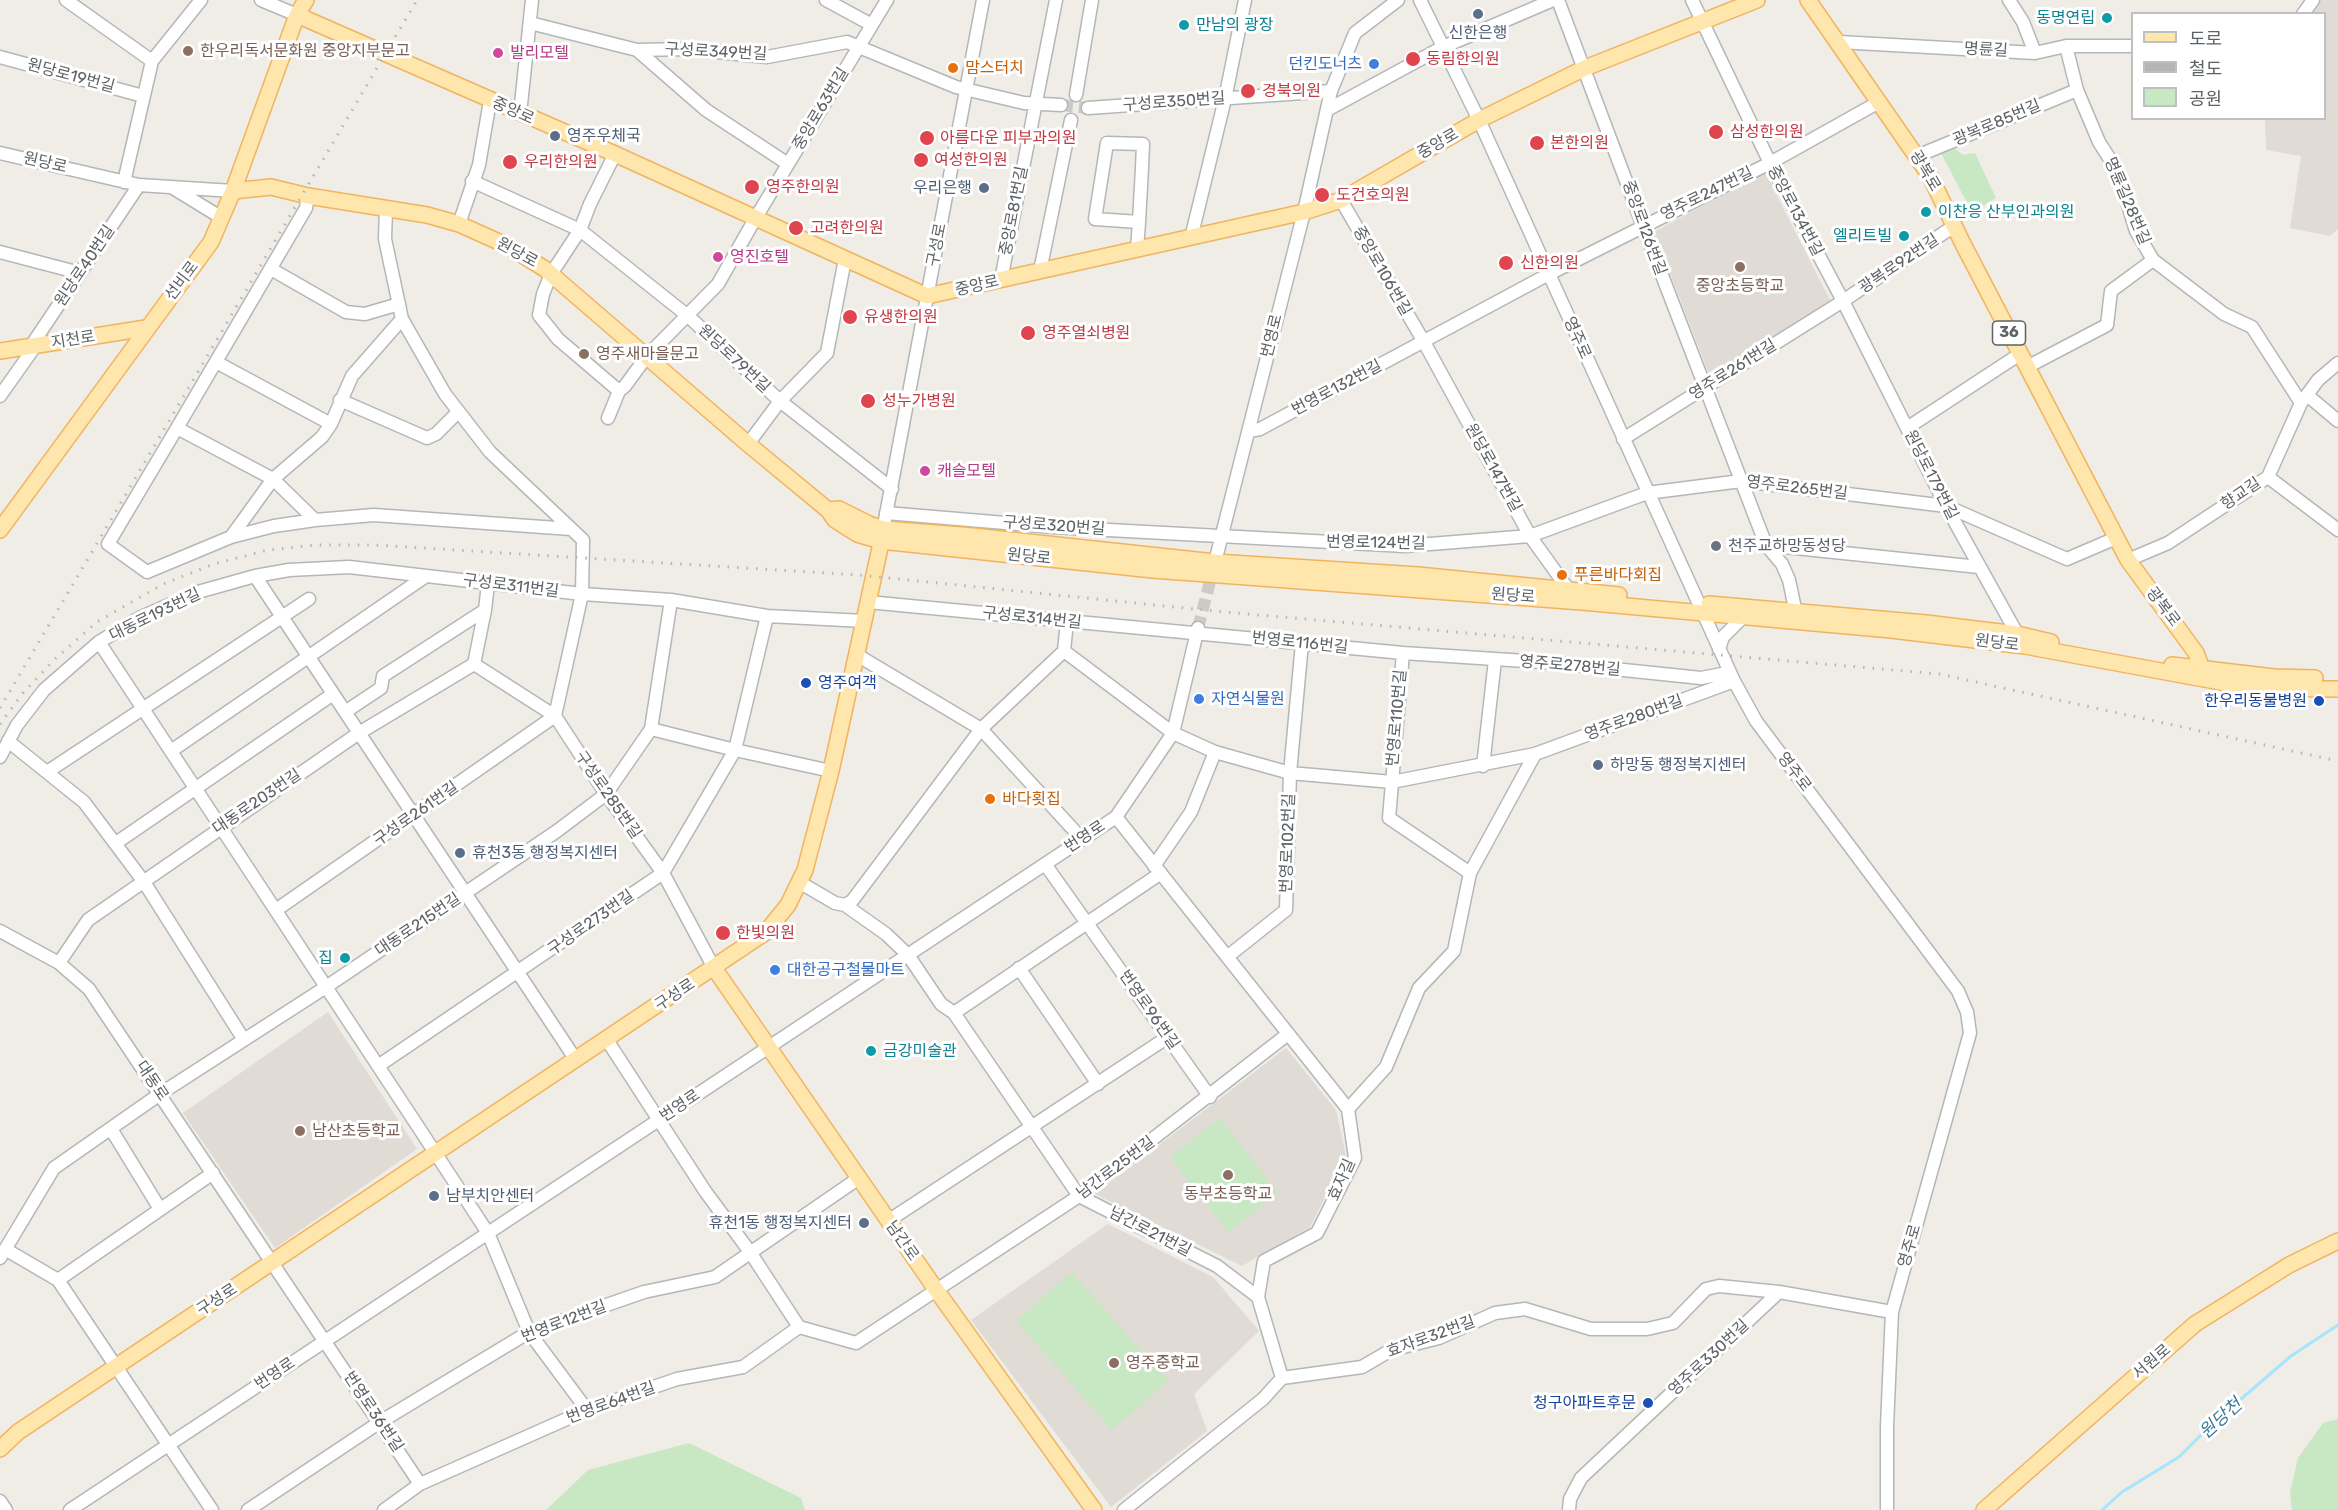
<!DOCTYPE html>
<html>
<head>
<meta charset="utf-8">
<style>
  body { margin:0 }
  #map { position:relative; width:2338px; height:1510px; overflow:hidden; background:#f0ece6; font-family:Rubik,"Noto Sans KR",sans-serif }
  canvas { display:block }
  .legend { position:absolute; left:2131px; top:12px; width:195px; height:108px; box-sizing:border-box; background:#fff; border:2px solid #bec0c2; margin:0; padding:8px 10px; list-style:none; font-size:18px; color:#5d6266 }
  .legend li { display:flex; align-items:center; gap:12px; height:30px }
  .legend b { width:30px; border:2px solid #bec0c2 }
</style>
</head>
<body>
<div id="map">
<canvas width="2338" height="1510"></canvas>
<ul class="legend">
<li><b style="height:8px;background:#fee6ac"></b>도로</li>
<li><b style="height:8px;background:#b4b5b6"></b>철도</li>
<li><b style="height:16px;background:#c8e7c3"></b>공원</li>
</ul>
</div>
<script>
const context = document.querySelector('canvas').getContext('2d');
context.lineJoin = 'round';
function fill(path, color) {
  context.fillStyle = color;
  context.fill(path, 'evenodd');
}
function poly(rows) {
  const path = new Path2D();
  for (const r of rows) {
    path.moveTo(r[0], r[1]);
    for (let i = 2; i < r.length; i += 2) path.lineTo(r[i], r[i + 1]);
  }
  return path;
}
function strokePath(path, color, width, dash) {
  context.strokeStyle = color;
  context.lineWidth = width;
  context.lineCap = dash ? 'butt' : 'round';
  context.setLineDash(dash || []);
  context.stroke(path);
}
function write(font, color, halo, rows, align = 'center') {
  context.font = font + ' Rubik,"Noto Sans KR",sans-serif';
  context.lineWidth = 6;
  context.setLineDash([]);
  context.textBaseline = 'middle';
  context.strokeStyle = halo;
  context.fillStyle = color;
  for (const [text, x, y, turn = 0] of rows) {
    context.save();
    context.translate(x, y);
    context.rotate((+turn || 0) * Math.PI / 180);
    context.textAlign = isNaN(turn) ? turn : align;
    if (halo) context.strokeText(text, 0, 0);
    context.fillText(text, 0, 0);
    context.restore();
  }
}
const education = poly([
  [2318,0,2338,0,2338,229,2330,236,2290,228,2301,156,2266,150,2265,119,2324,118,2324,14,2307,13],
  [1765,172,1831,302,1709,374,1654,232],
  [328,1012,417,1149,275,1248,183,1113],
  [1286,1048,1336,1110,1346,1156,1310,1227,1242,1266,1095,1194],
  [1108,1224,1213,1277,1259,1331,1194,1394,1207,1431,1111,1507,971,1320]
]);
const green = poly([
  [1953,147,1963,155,1975,153,1996,198,1972,212,1941,153],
  [1220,1118,1278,1193,1228,1232,1170,1157],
  [1072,1272,1168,1381,1112,1430,1016,1321],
  [2338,1419,2338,1510,2292,1510,2290,1492,2298,1458,2323,1423],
  [689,1443,801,1498,805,1510,546,1510,588,1470]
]);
const stream = poly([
  [2102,1510,2122,1492,2179,1457,2212,1424,2291,1356,2338,1325]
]);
const minorTunnel = poly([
  [1061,105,1088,108],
  [1198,628,1214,566]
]);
const minor = poly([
  [66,0,152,61],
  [261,0,297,15],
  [826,0,872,25],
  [1420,0,1479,120,1734,681,1756,721,1958,991,1967,1012,1970,1033,1892,1312,1887,1426,1887,1510],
  [1558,0,1643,226,1766,545,1782,564,1789,580,1797,618],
  [1692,0,1770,163,1843,301,1946,506,2020,639],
  [2009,0,2023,22,2035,53],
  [2303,14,2313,0],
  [530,23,637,50,687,49,767,57,847,42,956,87,1024,103,1061,105],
  [1839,42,2035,53,2066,46,2132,46],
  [2066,46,2077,90,2099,142,2118,172,2136,231,2153,260,2224,314,2252,327,2301,403],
  [637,50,706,110,788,164],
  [0,57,143,96],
  [1076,95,1092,0],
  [1088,108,1331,91],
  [1327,110,1443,47,1553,0],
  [520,114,532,0],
  [0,153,139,185,233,191],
  [615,154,590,204,580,230,551,274,543,294,539,315,558,339,619,391],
  [1917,156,2077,90],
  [472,181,580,230,688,316,780,401,892,489],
  [124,182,152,61,201,0],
  [173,188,222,218],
  [1341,200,1424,342,1530,536,1568,589],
  [459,224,479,165,490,101],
  [1191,238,1225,99,1245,0],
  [1137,250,1139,222,1142,168,1143,144,1107,143,1095,219,1139,222],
  [0,252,80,273],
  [271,269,346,312,365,314,399,304],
  [1040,271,1071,120],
  [1001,280,1056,0],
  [31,346,139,185],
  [216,362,331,424,322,437,273,479,231,537],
  [2027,367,2107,325,2111,291,2153,260],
  [2307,395,2338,421],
  [0,396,36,345],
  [340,400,427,438,436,434,457,413],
  [608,418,619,391,625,386,647,356,718,284,755,219,887,0],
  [331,424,352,376,402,319],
  [177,428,306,208,308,196],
  [1907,428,2020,354],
  [1249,431,1260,429,1549,274,1770,163,1879,102],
  [1623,439,1843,301,1954,226],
  [748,444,780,401,827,353,845,259],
  [2268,477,2338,530],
  [886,513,1053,527,1405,546,1530,536,1647,493,1741,481,1946,506,2067,559,2116,538],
  [315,520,273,479,177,428,108,544,147,572,231,537,274,526,315,520,374,515,571,529],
  [885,520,983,0],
  [1766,545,1979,567],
  [2128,560,2168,543,2268,477,2301,403,2318,380,2338,363],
  [1215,562,1304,212,1331,91,1355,33,1398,0],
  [255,576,576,1060],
  [868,602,1403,653,1556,663,1701,678,1722,674,1734,681],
  [99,642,488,1233,529,1332,587,1410],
  [1719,649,1723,637,1743,617],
  [1064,651,1173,733,1215,752,1290,773,1392,782,1535,754,1734,681],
  [1403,653,1389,818,1470,873],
  [857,655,981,729,1082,839],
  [474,664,555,716,606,794,663,873,714,968],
  [474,664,485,610,488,584],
  [345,712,381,688,383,676,485,610],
  [651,729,735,750,831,771],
  [8,741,84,802,144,882,244,1040],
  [171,751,426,576],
  [0,757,17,725,44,690,99,642,141,617,198,592,255,576,289,570,349,567,582,594,671,600,767,616,864,621],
  [1483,766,1495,660],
  [47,772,309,599],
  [1116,817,1348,1109],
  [116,843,333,694],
  [1045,864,1210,1097],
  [1154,866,1191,812,1215,752],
  [799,882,835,903,845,905,852,901,981,729,1064,651,1067,621],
  [845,905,886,934,908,955,941,1004,954,1013,1079,1196,1217,1266,1258,1297],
  [276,910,555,716,582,594,583,540,490,452,445,394,402,319,385,239,386,208],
  [0,931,59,963,89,989,420,1484],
  [1227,957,1286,910,1290,773,1302,643],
  [59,963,88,920,359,733,474,664],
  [1019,968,1098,1084],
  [954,1013,1161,873],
  [607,1040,705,1191,750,1252,799,1327],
  [378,1066,663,873,735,750,767,616],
  [111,1129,160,1209],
  [888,1221,1168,1037],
  [5,1249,58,1280,212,1510],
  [0,1258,54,1168,160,1094,326,987,557,831,606,794,651,729,671,600],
  [58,1280,213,1173],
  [1282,1378,1362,1367,1391,1350,1439,1338,1495,1313,1525,1309,1591,1329,1647,1329,1673,1323,1706,1289,1719,1286,1779,1292],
  [0,1501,6,1510],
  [70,1510,1116,817,1173,733,1198,628],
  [248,1510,380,1422,529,1332,644,1292,715,1277,859,1178],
  [384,1510,420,1484,587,1410,677,1379,743,1367,799,1327,856,1343,1079,1196,1288,1034],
  [1124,1510,1263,1399,1282,1378,1258,1297,1264,1261,1317,1233,1355,1158,1348,1109,1386,1067,1419,988,1454,951,1470,873,1535,754],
  [1569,1510,1570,1499,1581,1478,1779,1292,1892,1312]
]);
const major = poly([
  [1808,0,1930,176,1963,244,2128,560,2196,653,2205,676],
  [297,15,615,154,927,296,1304,212,1341,200,1479,120,1585,68,1757,0],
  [233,191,271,187,308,196,427,215,459,224,508,246,545,269,748,444,828,510,835,520,857,534,881,541,1153,570,1582,602,1891,630,2025,646,2253,688,2338,689],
  [0,351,146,328],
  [828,510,839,509,869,524,884,529,973,536,1215,562,1418,575,1619,595],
  [0,530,211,242,233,191,297,15,306,0],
  [1709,604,1926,623,2017,634,2051,642],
  [2172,665,2274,677,2315,678],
  [714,968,937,1291,1094,1510],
  [0,1449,18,1432,766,932,788,905,805,870,831,771,883,534],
  [1984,1510,2195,1324,2289,1265,2338,1241]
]);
const rail = poly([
  [0,708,417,0],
  [0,724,23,693,56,658,97,622,163,584,214,564,268,550,316,545,374,545,859,575,1224,612,1939,674,2338,761]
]);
const markers = [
  [1478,14,6,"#5c6f8a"],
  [2107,18,6,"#0f9aa8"],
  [1184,25,6,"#0f9aa8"],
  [188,51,6,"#8d6e63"],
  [498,53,6,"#d1479c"],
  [1413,59,8,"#e0444e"],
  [1374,64,6,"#3f7fe0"],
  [953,68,6,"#e8710a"],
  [1248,91,8,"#e0444e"],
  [1716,132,8,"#e0444e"],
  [555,136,6,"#5c6f8a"],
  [927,138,8,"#e0444e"],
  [1537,143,8,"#e0444e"],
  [921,160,8,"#e0444e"],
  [510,162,8,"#e0444e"],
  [752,187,8,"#e0444e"],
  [984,188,6,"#5c6f8a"],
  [1322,195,8,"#e0444e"],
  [1926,212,6,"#0f9aa8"],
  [796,228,8,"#e0444e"],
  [1904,236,6,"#0f9aa8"],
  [718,257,6,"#d1479c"],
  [1506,263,8,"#e0444e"],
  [1740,267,6,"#8d6e63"],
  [850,317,8,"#e0444e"],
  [1028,333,8,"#e0444e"],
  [584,354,6,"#8d6e63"],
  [868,401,8,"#e0444e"],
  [925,471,6,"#d1479c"],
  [1716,546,6,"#6b7280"],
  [1562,575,6,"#e8710a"],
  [806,683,6,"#1a4fb4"],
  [1199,699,6,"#3f7fe0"],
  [2319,701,6,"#1a4fb4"],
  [1598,765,6,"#5c6f8a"],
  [990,799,6,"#e8710a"],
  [460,853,6,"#5c6f8a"],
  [723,933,8,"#e0444e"],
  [345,958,6,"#0f9aa8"],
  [775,970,6,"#3f7fe0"],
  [871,1051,6,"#0f9aa8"],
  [300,1131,6,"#8d6e63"],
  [1228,1175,6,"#8d6e63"],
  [434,1196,6,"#5c6f8a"],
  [864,1223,6,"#5c6f8a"],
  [1114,1363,6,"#8d6e63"],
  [1648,1403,6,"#1a4fb4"]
];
const shields = [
  [2009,333,33]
];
const shieldNames = [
  ["36",2009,333]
];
const cultureNames = [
  ["동명연립",2095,18],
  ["만남의 광장",1196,25,"left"],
  ["이찬응 산부인과의원",1938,212,"left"],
  ["엘리트빌",1892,236],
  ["집",333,958],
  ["금강미술관",883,1051,"left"]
];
const serviceNames = [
  ["신한은행",1478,33,"center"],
  ["영주우체국",567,136],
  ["우리은행",972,188,"right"],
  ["하망동 행정복지센터",1610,765],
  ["휴천3동 행정복지센터",472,853],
  ["남부치안센터",446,1196],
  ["휴천1동 행정복지센터",852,1223,"right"]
];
const streetNames = [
  ["명륜길",1986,50,3],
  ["구성로349번길",716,52,3],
  ["원당로19번길",71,76,15],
  ["구성로350번길",1174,102,-4],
  ["중앙로63번길",821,109,-59],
  ["중앙로",513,111,24],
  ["광복로85번길",1997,123,-23],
  ["중앙로",1438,144,-30],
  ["원당로",45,163,13],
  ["광복로",1925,171,59],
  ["영주로247번길",1707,194,-26],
  ["명륜길28번길",2127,201,67],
  ["중앙로81번길",1014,211,-79],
  ["중앙로134번길",1795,211,62],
  ["중앙로126번길",1644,228,70],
  ["구성로",937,245,-79],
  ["원당로",517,253,29],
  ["광복로92번길",1899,264,-34],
  ["원당로40번길",85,266,-56],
  ["중앙로106번길",1382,271,60],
  ["선비로",182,281,-53],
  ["중앙로",977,286,-13],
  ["번영로",1272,336,-76],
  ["영주로",1577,338,66],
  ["지천로",73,340,-9],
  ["원당로79번길",734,359,43],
  ["영주로261번길",1733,370,-32],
  ["번영로132번길",1337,388,-28],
  ["원당로147번길",1493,468,61],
  ["원당로179번길",1931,475,63],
  ["영주로265번길",1797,488,7],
  ["향교길",2241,494,-34],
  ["구성로320번길",1054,526,4],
  ["번영로124번길",1376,543,1],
  ["원당로",1029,557,6],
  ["구성로311번길",511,586,7],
  ["원당로",1513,596,4],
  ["광복로",2163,607,53],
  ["대동로193번길",155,615,-26],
  ["구성로314번길",1032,618,6],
  ["번영로116번길",1300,643,6],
  ["원당로",1997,643,7],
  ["영주로278번길",1570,666,5],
  ["번영로110번길",1397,718,-85],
  ["영주로280번길",1634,718,-20],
  ["영주로",1794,772,53],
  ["구성로285번길",608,795,55],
  ["대동로203번길",257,802,-34],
  ["구성로261번길",416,814,-35],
  ["번영로",1085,837,-33],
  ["번영로102번길",1288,843,-88],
  ["구성로273번길",591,923,-35],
  ["대동로215번길",418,925,-34],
  ["구성로",675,995,-34],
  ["번영로96번길",1149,1010,55],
  ["대동로",152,1081,56],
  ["번영로",680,1106,-34],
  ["남간로25번길",1116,1168,-37],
  ["효자길",1342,1180,-66],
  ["남간로21번길",1150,1232,27],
  ["남간로",902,1241,55],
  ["영주로",1910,1246,-74],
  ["구성로",217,1300,-33],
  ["번영로12번길",564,1322,-21],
  ["효자로32번길",1431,1337,-20],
  ["영주로330번길",1709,1358,-43],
  ["서원로",2152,1362,-41],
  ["번영로",275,1374,-34],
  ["번영로64번길",611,1403,-20],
  ["번영로36번길",373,1412,56]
];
const educationNames = [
  ["한우리독서문화원 중앙지부문고",200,51],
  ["중앙초등학교",1740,286,"center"],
  ["영주새마을문고",596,354],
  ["남산초등학교",312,1131],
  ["동부초등학교",1228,1194,"center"],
  ["영주중학교",1126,1363]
];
const hotelNames = [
  ["발리모텔",510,53],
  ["영진호텔",730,257],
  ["캐슬모텔",937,471]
];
const healthNames = [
  ["동림한의원",1426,59],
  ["경북의원",1262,91],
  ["삼성한의원",1730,132],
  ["아름다운 피부과의원",940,138],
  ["본한의원",1550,143],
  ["여성한의원",934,160],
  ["우리한의원",524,162],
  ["영주한의원",766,187],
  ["도건호의원",1336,195],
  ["고려한의원",810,228],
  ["신한의원",1520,263],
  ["유생한의원",864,317],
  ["영주열쇠병원",1042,333],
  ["성누가병원",882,401],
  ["한빛의원",736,933]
];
const shopNames = [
  ["던킨도너츠",1362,64,"right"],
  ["자연식물원",1211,699],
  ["대한공구철물마트",787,970]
];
const foodNames = [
  ["맘스터치",965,68],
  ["푸른바다회집",1574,575],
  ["바다횟집",1002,799]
];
const worshipNames = [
  ["천주교하망동성당",1728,546]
];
const transitNames = [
  ["영주여객",818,683,"left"],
  ["한우리동물병원",2307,701],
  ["청구아파트후문",1636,1403]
];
const waterNames = [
  ["원당천",2221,1419,-42]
];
fill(education, '#e0dbd4');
fill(green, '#c8e7c3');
strokePath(stream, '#a7e4fe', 3);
strokePath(minorTunnel, '#cbcac6', 12, [12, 6]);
strokePath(minor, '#b3b7ba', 15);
strokePath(major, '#f1b45e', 18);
strokePath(minor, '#fff', 12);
strokePath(major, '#fee6ac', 15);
strokePath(rail, '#b4b5b6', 3, [1.5, 8]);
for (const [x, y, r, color] of markers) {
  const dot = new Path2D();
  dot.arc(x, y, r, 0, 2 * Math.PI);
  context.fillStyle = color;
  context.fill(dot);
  strokePath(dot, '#fff', 2);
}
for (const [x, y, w] of shields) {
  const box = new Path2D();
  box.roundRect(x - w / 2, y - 12, w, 24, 4.5);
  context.fillStyle = '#fff';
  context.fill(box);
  strokePath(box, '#5d6266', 1.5);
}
write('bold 15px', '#5d6266', null, shieldNames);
write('16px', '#0d838f', '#fff', cultureNames, 'right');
write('16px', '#4e5e75', '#fff', serviceNames, 'left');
write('16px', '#5d6266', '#fff', streetNames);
write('16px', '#785e54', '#fff', educationNames, 'left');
write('16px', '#b23c85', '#fff', hotelNames, 'left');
write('16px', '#be3a42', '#fff', healthNames, 'left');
write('16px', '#366cbe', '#fff', shopNames, 'left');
write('16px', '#c56008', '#fff', foodNames, 'left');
write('16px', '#5b616d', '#fff', worshipNames, 'left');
write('16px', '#164399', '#fff', transitNames, 'right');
write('italic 18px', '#3d7b9f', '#fff', waterNames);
</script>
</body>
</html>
